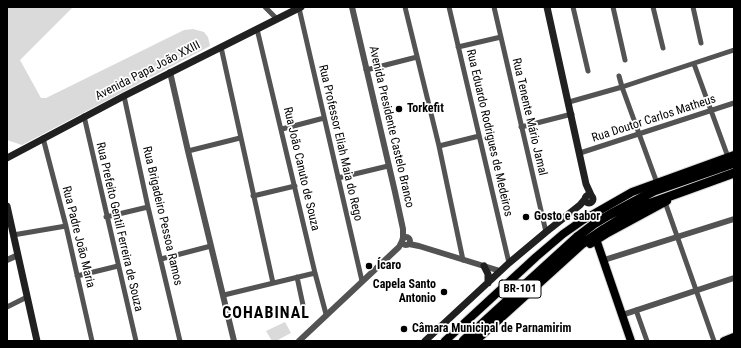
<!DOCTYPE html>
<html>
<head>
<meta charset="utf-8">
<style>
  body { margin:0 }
  #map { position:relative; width:741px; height:348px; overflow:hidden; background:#fff; font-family:"Roboto Condensed",sans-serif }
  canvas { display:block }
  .frame { position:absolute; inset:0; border:8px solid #000; pointer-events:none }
</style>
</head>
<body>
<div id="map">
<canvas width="741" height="348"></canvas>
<div class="frame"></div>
</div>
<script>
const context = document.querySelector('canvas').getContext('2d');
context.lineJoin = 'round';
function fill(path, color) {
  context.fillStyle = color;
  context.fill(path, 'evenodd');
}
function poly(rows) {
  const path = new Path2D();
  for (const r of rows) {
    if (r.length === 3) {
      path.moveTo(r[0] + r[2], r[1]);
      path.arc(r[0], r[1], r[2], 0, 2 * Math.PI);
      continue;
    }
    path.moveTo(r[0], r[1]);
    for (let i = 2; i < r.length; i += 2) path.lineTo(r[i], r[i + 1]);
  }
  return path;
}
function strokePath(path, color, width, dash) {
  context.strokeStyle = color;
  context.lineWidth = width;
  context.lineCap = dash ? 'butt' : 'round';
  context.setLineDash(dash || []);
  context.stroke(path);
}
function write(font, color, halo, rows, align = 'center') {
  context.font = font + ' "Roboto Condensed",sans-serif';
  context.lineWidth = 3.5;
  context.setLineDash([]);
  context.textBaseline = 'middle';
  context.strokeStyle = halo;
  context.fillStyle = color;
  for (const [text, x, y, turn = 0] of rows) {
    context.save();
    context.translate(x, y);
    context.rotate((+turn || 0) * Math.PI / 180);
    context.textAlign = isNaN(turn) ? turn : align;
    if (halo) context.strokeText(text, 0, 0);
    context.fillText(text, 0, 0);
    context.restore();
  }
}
const green = poly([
  [7,7,73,7,20,60,41,98,46,98,184,30,193,29,204,32,208,37,210,46,22,145,7,140],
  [285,322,291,333,276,341,272,341,266,331]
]);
const minor = poly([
  [265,7,277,19],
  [405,7,439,146,463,260],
  [449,7,509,263],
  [494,7,546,232],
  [573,7,588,71],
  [613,7,625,60],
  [653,7,663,48],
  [693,7,701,43],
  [299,8,362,281],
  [257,29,315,273,326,314],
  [221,47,273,283],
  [458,47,501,37],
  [694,64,728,157],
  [366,70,417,57],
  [619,76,622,87,657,183],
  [124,96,148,207,180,341],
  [569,102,622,87,734,50],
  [84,116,136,341],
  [521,127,572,114],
  [282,129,324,118],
  [43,138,66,226,92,341],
  [439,146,479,136],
  [188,151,240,138],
  [580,153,734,103],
  [338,178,388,166],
  [253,196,295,186],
  [665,202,714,341],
  [106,217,148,207],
  [13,235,66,226],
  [161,259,211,246],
  [77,276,118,266],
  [297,277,303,305],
  [224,295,315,273],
  [7,307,27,297],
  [636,310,647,341]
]);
const tertiary = poly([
  [352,7,395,192,403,229,403,239],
  [170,72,188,151,234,341],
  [406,241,4],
  [409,244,419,246,500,271],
  [7,260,18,255],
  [604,260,734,219],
  [622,315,734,278],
  [299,341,399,247,402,241]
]);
const secondary = poly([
  [547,7,586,184,591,195],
  [7,158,124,96,301,7],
  [589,199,4],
  [7,206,37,341],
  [484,266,488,274,488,283],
  [425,341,509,263,546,232,580,205,585,199]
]);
const primary = poly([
  [596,239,631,341],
  [590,244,606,234,667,201],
  [445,341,536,257,563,234,583,220,632,192,734,155],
  [724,341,734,337]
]);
const trunk = poly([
  [577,237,594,224,609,215,654,191,734,163],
  [582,244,604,229,640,207,734,173]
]);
const trunkBridge = poly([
  [463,341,577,237],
  [475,341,582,244]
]);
const markers = [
  [399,109,4,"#000"],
  [526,217,4,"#000"],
  [369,266,4,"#000"],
  [444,292,4,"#000"],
  [404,329,4,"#000"]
];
const shields = [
  [520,289,42]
];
const shieldNames = [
  ["BR-101",520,289]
];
const streetNames = [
  ["Avenida Papa João XXIII",148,71,-27],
  ["Rua Tenente Mário Jamal",529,117,77],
  ["Rua Doutor Carlos Matheus",654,119,-18],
  ["Avenida Presidente Castelo Branco",391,127,77],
  ["Rua Eduardo Rodrigues de Medeiros",489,133,77],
  ["Rua Professor Eliah Maia do Rego",340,143,77],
  ["Rua João Canuto de Souza",301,169,77],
  ["Rua Brigadeiro Pessoa Ramos",162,216,77],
  ["Rua Prefeito Gentil Ferreira de Souza",119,227,77],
  ["Rua Padre João Maria",78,237,76]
];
const poiNames = [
  ["Torkefit",407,109],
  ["Gosto e sabor",534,217],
  ["Ícaro",377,266],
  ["Capela Santo",436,285,"right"],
  ["Antonio",436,299,"right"],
  ["Câmara Municipal de Parnamirim",412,329]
];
const districtNames = [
  ["COHABINAL",266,314]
];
fill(green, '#dadada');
strokePath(primary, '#dbdbdb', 10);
strokePath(trunk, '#dbdbdb', 11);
strokePath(minor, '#535353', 5);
strokePath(tertiary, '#535353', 6);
strokePath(secondary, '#202020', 7);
strokePath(primary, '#000', 8);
strokePath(trunk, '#000', 9);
strokePath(trunkBridge, '#dbdbdb', 11, []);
strokePath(trunkBridge, '#000', 9);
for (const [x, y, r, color] of markers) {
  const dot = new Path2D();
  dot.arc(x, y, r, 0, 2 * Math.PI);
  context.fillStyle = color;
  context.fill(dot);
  strokePath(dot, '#fff', 1.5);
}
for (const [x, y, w] of shields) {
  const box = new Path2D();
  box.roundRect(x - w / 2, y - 9, w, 18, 3);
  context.fillStyle = '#fff';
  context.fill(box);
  strokePath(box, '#000', 1);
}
write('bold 11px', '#000', null, shieldNames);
write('12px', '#000', '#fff', streetNames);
write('bold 12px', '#000', '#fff', poiNames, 'left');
context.letterSpacing = '1px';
write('bold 16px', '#000', '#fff', districtNames);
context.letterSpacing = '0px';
</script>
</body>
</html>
